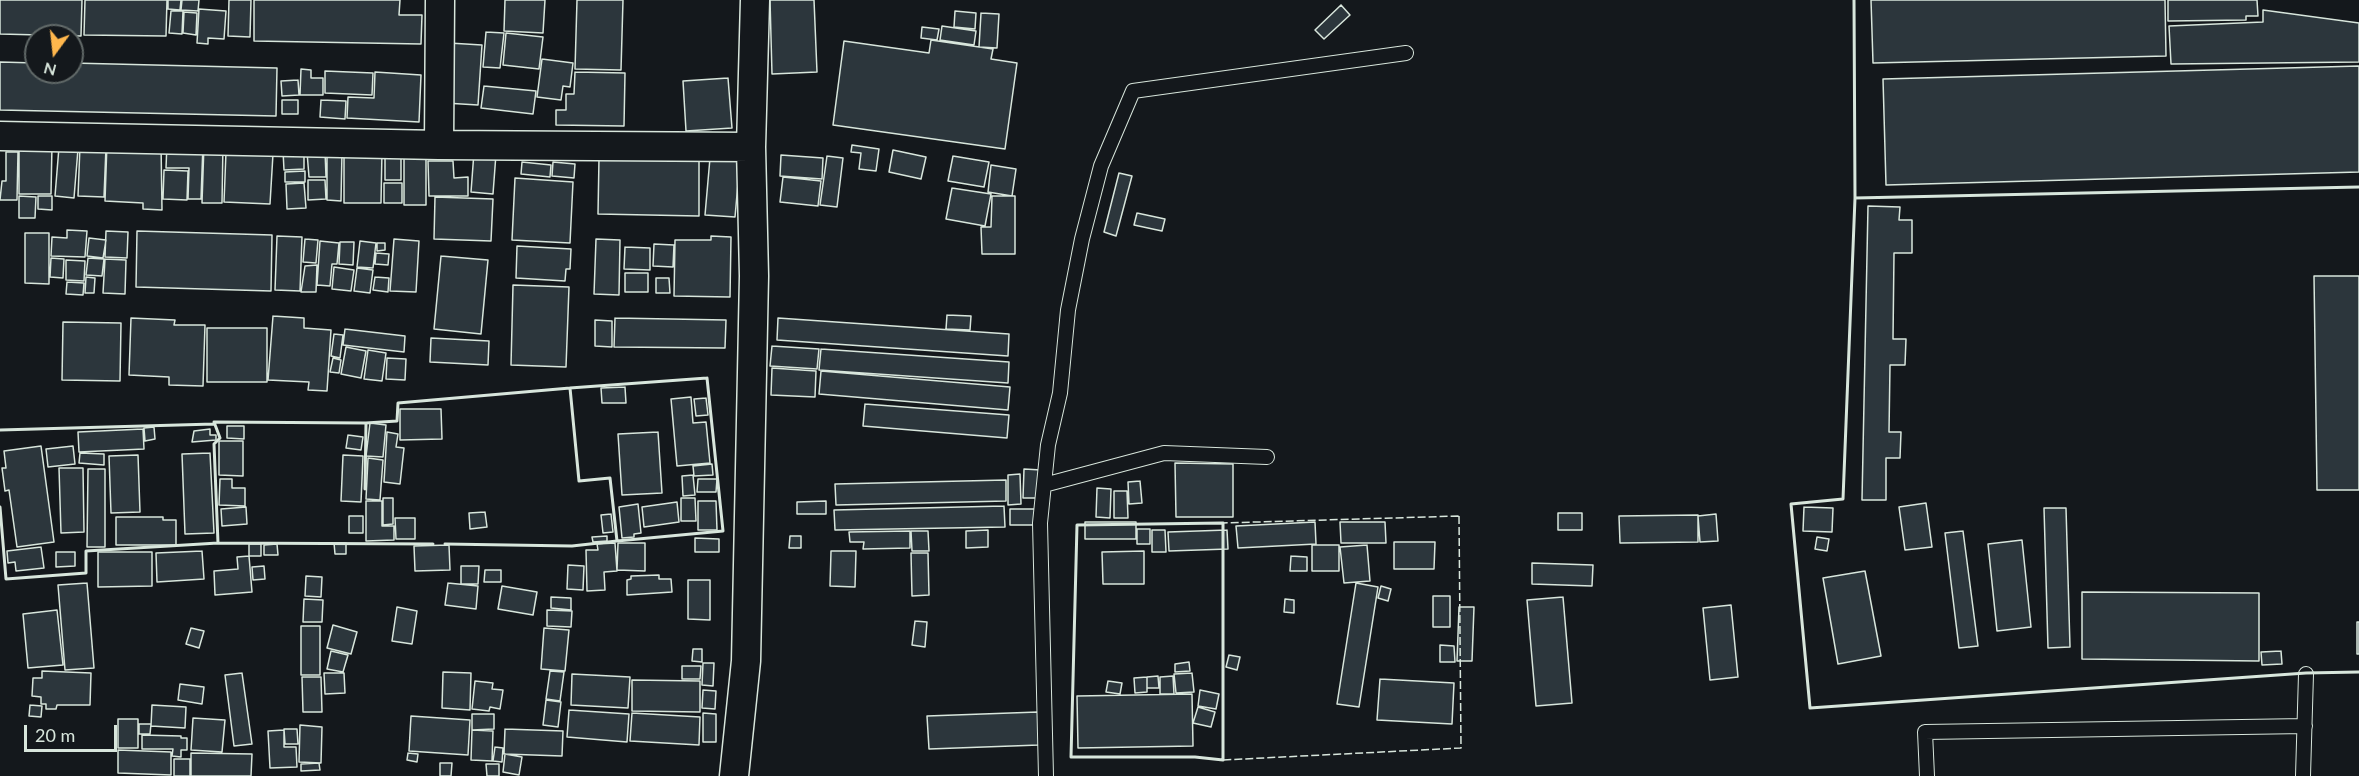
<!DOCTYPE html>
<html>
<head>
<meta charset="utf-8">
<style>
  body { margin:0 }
  #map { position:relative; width:2359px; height:776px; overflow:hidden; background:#14181c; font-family:Lato,sans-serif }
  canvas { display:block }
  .north { position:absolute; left:24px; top:24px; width:60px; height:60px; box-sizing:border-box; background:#14181c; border:2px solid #626a69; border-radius:50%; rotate:195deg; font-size:16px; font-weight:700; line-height:24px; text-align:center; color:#d8e6dc }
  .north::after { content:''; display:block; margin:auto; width:21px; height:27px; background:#ffb74d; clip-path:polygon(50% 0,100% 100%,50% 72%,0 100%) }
  .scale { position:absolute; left:24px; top:725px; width:93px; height:27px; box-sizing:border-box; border:3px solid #d8e6dc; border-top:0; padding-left:8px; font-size:18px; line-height:21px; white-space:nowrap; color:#d8e6dc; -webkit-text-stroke:4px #14181c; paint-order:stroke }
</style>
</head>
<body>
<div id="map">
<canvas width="2359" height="776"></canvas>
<div class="north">N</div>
<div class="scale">20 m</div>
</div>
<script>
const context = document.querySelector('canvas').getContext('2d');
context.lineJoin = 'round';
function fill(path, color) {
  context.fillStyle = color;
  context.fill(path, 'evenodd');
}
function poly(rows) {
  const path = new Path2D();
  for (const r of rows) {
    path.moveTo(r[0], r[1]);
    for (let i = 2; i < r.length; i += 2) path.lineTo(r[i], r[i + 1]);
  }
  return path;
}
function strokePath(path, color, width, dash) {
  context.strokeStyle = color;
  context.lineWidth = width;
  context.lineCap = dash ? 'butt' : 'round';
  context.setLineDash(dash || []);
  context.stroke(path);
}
const building = poly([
  [0,0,82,0,81,36,0,34,0,0],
  [85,0,167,0,166,36,84,35,85,0],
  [168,0,181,0,180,10,168,9,168,0],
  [182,0,199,0,198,11,181,10,182,0],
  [229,0,251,0,250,37,228,36,229,0],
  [254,0,400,0,399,15,422,15,421,44,254,41,254,0],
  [505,0,545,0,543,33,504,31,505,0],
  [577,0,623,0,621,70,575,69,577,0],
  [770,0,814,0,817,72,772,74,770,0],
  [1871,0,2165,0,2166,56,1873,63,1871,0],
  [2168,0,2257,0,2258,16,2246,16,2246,20,2168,21,2168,0],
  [1341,5,1350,15,1324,39,1315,30,1341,5],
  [199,9,226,11,224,39,208,38,208,44,197,43,199,9],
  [2263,10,2359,23,2359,62,2171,64,2169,26,2263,22,2263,10],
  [171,11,183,11,182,34,169,33,171,11],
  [955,11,976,13,975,29,954,27,955,11],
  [184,12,197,13,196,35,183,33,184,12],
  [981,13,999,14,997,48,979,47,981,13],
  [942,26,976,31,974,45,940,40,942,26],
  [922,27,939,29,937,40,921,38,922,27],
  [486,32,504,33,500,68,483,67,486,32],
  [506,33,543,37,539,69,503,65,506,33],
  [931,40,993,49,991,59,1017,63,1005,149,833,125,844,41,929,53,931,40],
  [449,43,482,45,478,105,445,103,449,43],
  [542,59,573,63,570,87,563,86,561,100,537,97,542,59],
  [0,62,36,63,36,72,72,72,72,63,277,68,276,116,0,110,0,62],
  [2359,66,2359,172,1886,185,1883,79,2359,66],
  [301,69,311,70,311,78,323,78,323,95,300,95,301,69],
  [325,71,373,73,372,95,325,93,325,71],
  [375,72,421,75,419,122,347,118,348,97,374,98,375,72],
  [575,72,625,73,624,126,556,125,556,110,566,110,566,94,574,94,575,72],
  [728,78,732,128,686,131,683,81,728,78],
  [298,80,299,95,282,96,281,81,298,80],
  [484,86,536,91,533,114,481,108,484,86],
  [282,100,298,100,298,114,282,114,282,100],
  [321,100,346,101,345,119,320,117,321,100],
  [161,142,162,210,143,209,143,203,105,201,107,143,161,142],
  [167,143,203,144,201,199,188,199,189,168,166,168,167,143],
  [204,144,223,144,222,203,202,203,204,144],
  [19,145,52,145,51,194,19,194,19,145],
  [852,145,879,149,876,171,859,169,861,153,851,152,852,145],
  [80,146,106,147,104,197,78,196,80,146],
  [59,147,78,149,74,198,55,196,59,147],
  [304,150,304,169,284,170,283,151,304,150],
  [344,150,382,151,381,203,344,203,344,150],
  [893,150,926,157,921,179,889,172,893,150],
  [325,151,326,177,309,177,307,152,325,151],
  [327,151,342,152,341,201,327,200,327,151],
  [404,151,426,151,426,205,404,205,404,151],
  [6,152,18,152,17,200,0,200,2,181,6,181,6,152],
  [226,152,273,154,270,204,224,202,226,152],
  [385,152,401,152,401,180,385,180,385,152],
  [474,152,496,154,493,194,471,192,474,152],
  [781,155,823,158,822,179,780,176,781,155],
  [827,156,843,158,837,207,820,205,827,156],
  [953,156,989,162,984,187,948,181,953,156],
  [599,158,699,160,699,216,598,214,599,158],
  [710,158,740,161,735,217,705,215,710,158],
  [428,161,453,161,454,178,468,177,468,196,429,196,428,161],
  [522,162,551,165,550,177,521,174,522,162],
  [553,162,575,164,574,178,552,176,553,162],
  [991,165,1016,169,1012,196,988,192,991,165],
  [164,170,188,171,187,200,163,199,164,170],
  [305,171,305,182,285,182,285,172,305,171],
  [1119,173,1132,176,1116,236,1104,232,1119,173],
  [783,177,821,181,818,206,780,202,783,177],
  [515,178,573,182,570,243,512,240,515,178],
  [308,180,325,180,326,199,308,200,308,180],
  [304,183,306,208,287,209,286,184,304,183],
  [384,183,402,183,402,203,384,203,384,183],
  [952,188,991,194,985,226,946,219,952,188],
  [19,196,36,197,35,218,19,218,19,196],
  [38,196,52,196,52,210,38,209,38,196],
  [992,196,1015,196,1015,254,982,254,981,227,991,227,992,196],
  [435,197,493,199,491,241,434,239,435,197],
  [1868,206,1900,207,1899,220,1912,220,1912,253,1894,253,1893,339,1906,339,1905,365,1890,365,1889,432,1901,432,1900,458,1886,458,1886,500,1862,500,1868,206],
  [1137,213,1165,219,1162,231,1134,225,1137,213],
  [67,230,87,231,85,257,51,256,52,237,67,238,67,230],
  [106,231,128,232,127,258,105,257,106,231],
  [137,231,272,235,271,291,136,287,137,231],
  [25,233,49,233,49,284,25,283,25,233],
  [277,236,302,237,300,291,275,290,277,236],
  [711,236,731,237,730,297,674,296,675,240,711,240,711,236],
  [89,238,106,240,103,258,87,256,89,238],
  [305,239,318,240,316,263,303,262,305,239],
  [394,239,419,241,416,292,390,291,394,239],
  [596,239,620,240,619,295,594,294,596,239],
  [320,241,339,243,337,264,332,264,330,286,317,285,320,241],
  [360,241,376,243,373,268,357,267,360,241],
  [340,242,354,242,353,265,339,264,340,242],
  [377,243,385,243,385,250,377,251,377,243],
  [654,244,674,245,673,267,653,266,654,244],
  [517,246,571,249,570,269,566,269,565,281,516,278,517,246],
  [625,247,650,248,650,270,624,269,625,247],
  [376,253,389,254,388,265,375,264,376,253],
  [441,256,488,260,481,334,434,329,441,256],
  [51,258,64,259,63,278,50,277,51,258],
  [88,258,104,259,102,276,86,275,88,258],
  [105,259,126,260,125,294,103,293,105,259],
  [66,260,85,261,84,281,66,280,66,260],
  [317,265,316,292,301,292,305,266,317,265],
  [334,267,354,270,351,291,332,289,334,267],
  [357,268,373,270,370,293,354,291,357,268],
  [625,273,648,273,648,292,625,292,625,273],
  [2314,276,2359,276,2359,490,2317,490,2314,276],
  [86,277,95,278,94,293,85,293,86,277],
  [375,277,389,278,388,292,373,290,375,277],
  [656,278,669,278,670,293,656,293,656,278],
  [67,282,84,283,83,295,66,294,67,282],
  [513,285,569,287,566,367,511,365,513,285],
  [947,315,971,316,970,330,946,329,947,315],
  [273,316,304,318,304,328,331,330,327,391,308,390,309,382,268,380,273,316],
  [131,318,175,320,174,325,205,325,203,386,169,385,169,377,129,375,131,318],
  [615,318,726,320,725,348,614,347,615,318],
  [778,318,1009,334,1008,356,777,340,778,318],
  [595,320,612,321,612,347,595,346,595,320],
  [63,322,121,323,120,381,62,380,63,322],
  [207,328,267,328,267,382,207,382,207,328],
  [345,329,405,336,404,352,343,345,345,329],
  [334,334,343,335,340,358,331,356,334,334],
  [431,338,489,341,488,365,430,362,431,338],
  [772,346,819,349,817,369,770,366,772,346],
  [346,347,366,351,361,378,341,374,346,347],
  [821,349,1009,362,1008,383,819,370,821,349],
  [368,350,386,353,382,381,364,379,368,350],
  [333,358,341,360,339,373,330,372,333,358],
  [387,358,406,359,405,380,386,379,387,358],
  [772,368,816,371,815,397,771,395,772,368],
  [821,371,1010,387,1008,410,819,394,821,371],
  [625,387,626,403,602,403,601,388,625,387],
  [691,397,693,423,706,422,710,463,677,466,671,399,691,397],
  [706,398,708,415,696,416,694,399,706,398],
  [865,404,1009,415,1007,438,863,426,865,404],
  [400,409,441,409,442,439,400,440,400,409],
  [370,423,386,425,383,457,366,456,370,423],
  [227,426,244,426,244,439,227,438,227,426],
  [154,427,155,439,145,441,144,428,154,427],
  [143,429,144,449,79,452,78,432,143,429],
  [210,429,210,435,216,435,216,440,192,442,194,431,210,429],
  [387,432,398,434,396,447,404,448,400,484,384,482,387,432],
  [658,432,662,493,622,495,618,434,658,432],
  [348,435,363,437,361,450,346,448,348,435],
  [219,441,243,441,243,476,219,475,219,441],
  [41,446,54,542,17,547,9,490,5,491,2,468,6,468,4,451,41,446],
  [73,446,75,464,48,467,46,449,73,446],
  [80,453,104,454,104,465,79,463,80,453],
  [210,453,214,533,185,534,182,454,210,453],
  [138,455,140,512,111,513,109,456,138,455],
  [343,455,363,456,361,502,341,501,343,455],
  [368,458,383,460,380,500,366,499,368,458],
  [1175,463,1233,464,1233,517,1176,517,1175,463],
  [712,464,713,475,694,476,693,466,712,464],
  [59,468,83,468,84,532,61,533,59,468],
  [88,469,105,469,105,547,87,547,88,469],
  [1024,469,1041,470,1040,498,1023,498,1024,469],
  [1020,474,1021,504,1008,505,1008,475,1020,474],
  [693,475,695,495,683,496,682,476,693,475],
  [220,479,232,479,232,488,245,488,245,506,219,505,220,479],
  [698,479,717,479,716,492,697,492,698,479],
  [1006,480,1006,501,836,505,835,484,1006,480],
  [1140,481,1142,503,1129,504,1128,482,1140,481],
  [1097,488,1111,489,1110,518,1096,517,1097,488],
  [1114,491,1127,491,1128,518,1114,518,1114,491],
  [383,498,393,498,393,524,383,525,383,498],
  [681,498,695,498,696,521,681,521,681,498],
  [366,501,382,501,382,526,394,526,394,540,366,541,366,501],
  [698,501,716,501,717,530,698,530,698,501],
  [826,501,826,514,797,514,797,502,826,501],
  [677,502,679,522,644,527,642,507,677,502],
  [1926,503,1932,547,1905,550,1899,507,1926,503],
  [638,504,641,533,634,534,634,537,622,538,619,507,638,504],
  [1004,506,1005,527,835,530,834,510,1004,506],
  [246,507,247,524,222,526,221,509,246,507],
  [1804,507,1833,508,1832,532,1803,531,1804,507],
  [2044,508,2066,508,2070,647,2048,648,2044,508],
  [1010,509,1039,509,1039,525,1010,525,1010,509],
  [485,512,487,527,470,529,469,513,485,512],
  [1558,513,1582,513,1582,530,1558,530,1558,513],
  [611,514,613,532,603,533,601,515,611,514],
  [1716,514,1718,541,1700,542,1698,516,1716,514],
  [1698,515,1698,542,1620,543,1619,516,1698,515],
  [349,516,363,516,363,533,349,533,349,516],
  [116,517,163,517,163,520,176,520,176,545,116,545,116,517],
  [395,518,415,518,415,539,396,539,395,518],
  [1085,522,1136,522,1136,539,1085,539,1085,522],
  [1315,522,1316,544,1238,548,1236,526,1315,522],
  [1340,522,1385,522,1386,543,1341,543,1340,522],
  [1137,529,1150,529,1150,544,1137,544,1137,529],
  [988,530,988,547,966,548,966,531,988,530],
  [1152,530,1165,530,1166,552,1152,552,1152,530],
  [1227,530,1228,549,1169,551,1168,532,1227,530],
  [910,531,910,548,863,549,864,542,850,542,849,532,910,531],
  [911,531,928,531,929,551,912,551,911,531],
  [1963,531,1978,646,1959,648,1945,533,1963,531],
  [607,536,607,541,593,542,592,537,607,536],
  [790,536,801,536,801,548,789,548,790,536],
  [1817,537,1829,539,1827,551,1815,549,1817,537],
  [695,538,719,539,719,552,695,552,695,538],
  [2022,540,2031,627,1997,631,1988,544,2022,540],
  [1394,542,1435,542,1434,569,1394,569,1394,542],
  [334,543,346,543,346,554,335,554,334,543],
  [615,543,617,571,604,572,605,590,587,591,586,550,598,550,597,544,615,543],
  [618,543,645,543,645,571,617,570,618,543],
  [249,544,261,544,261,556,249,556,249,544],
  [277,544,278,555,264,555,264,545,277,544],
  [449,545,450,570,415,571,414,546,449,545],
  [1312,545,1339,545,1339,571,1312,571,1312,545],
  [1367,545,1370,581,1344,583,1340,547,1367,545],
  [41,547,44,568,16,571,15,562,8,563,7,551,41,547],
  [202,551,204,579,157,582,156,553,202,551],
  [831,551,856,551,855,587,830,586,831,551],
  [1144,551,1144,584,1103,584,1102,552,1144,551],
  [56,552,75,552,75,566,56,567,56,552],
  [98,552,152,552,152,586,98,587,98,552],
  [911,553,928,553,929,595,912,596,911,553],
  [249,556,252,592,215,595,214,571,238,569,237,557,249,556],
  [1291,556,1307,557,1307,571,1290,571,1291,556],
  [1532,563,1593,565,1592,586,1532,584,1532,563],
  [568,565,584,566,583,590,567,589,568,565],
  [264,566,265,579,253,580,252,567,264,566],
  [461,566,479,566,478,584,461,584,461,566],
  [485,570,501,570,501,582,484,582,485,570],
  [1865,571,1881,656,1838,664,1823,578,1865,571],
  [659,575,659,579,671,579,672,592,627,595,627,580,631,579,631,576,659,575],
  [306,576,322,577,321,597,305,596,306,576],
  [688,580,710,580,710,620,688,619,688,580],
  [87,583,94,668,65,670,58,585,87,583],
  [448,583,478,586,476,609,445,605,448,583],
  [1356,583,1378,587,1359,707,1337,704,1356,583],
  [502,586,537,592,533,615,498,609,502,586],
  [1381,586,1391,589,1388,601,1378,598,1381,586],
  [2082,592,2259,593,2259,661,2082,659,2082,592],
  [1433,596,1450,596,1450,627,1433,627,1433,596],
  [551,597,571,598,571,610,551,608,551,597],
  [1563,597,1572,703,1536,706,1527,600,1563,597],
  [304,599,323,600,322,622,303,622,304,599],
  [1285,599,1294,600,1294,613,1284,612,1285,599],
  [1731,605,1738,677,1710,680,1703,608,1731,605],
  [397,607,417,611,412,644,392,641,397,607],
  [1459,607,1474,607,1472,661,1457,661,1459,607],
  [57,610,63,665,28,668,23,614,57,610],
  [547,610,572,611,571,627,547,626,547,610],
  [915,621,927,622,925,647,912,645,915,621],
  [2357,622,2359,622,2359,654,2357,654,2357,622],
  [333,625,357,632,351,654,327,648,333,625],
  [301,626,320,626,320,675,301,675,301,626],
  [191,628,204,631,199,648,186,644,191,628],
  [544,628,569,630,565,671,541,669,544,628],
  [1440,645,1454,646,1455,662,1440,662,1440,645],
  [693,649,702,649,702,662,692,661,693,649],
  [331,651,348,655,343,672,327,669,331,651],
  [2281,651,2282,664,2262,665,2261,652,2281,651],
  [1229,655,1240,657,1237,670,1226,667,1229,655],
  [1189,662,1190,671,1175,672,1175,664,1189,662],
  [703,663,714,663,713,686,702,685,703,663],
  [682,666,701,666,700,679,682,679,682,666],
  [42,671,91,673,90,705,57,705,56,709,46,709,46,704,41,704,41,697,32,696,33,678,42,678,42,671],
  [550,671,564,672,560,701,546,699,550,671],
  [443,672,471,673,470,710,442,708,443,672],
  [242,673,252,744,234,746,225,675,242,673],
  [324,673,344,673,345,693,325,694,324,673],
  [1192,673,1194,692,1176,693,1174,674,1192,673],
  [572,674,630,677,628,708,571,705,572,674],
  [1158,676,1159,688,1147,688,1147,677,1158,676],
  [1173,676,1174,694,1160,694,1160,677,1173,676],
  [302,677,321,677,322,712,303,712,302,677],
  [1147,677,1147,692,1135,693,1134,678,1147,677],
  [1380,679,1454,683,1452,724,1377,720,1380,679],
  [632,680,700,681,700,712,632,711,632,680],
  [475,681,493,683,492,689,503,690,500,709,490,707,489,711,472,709,475,681],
  [1108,681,1122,683,1120,694,1106,692,1108,681],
  [180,684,204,687,202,704,178,700,180,684],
  [703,690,716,691,715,709,702,708,703,690],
  [1200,690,1219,694,1216,709,1198,706,1200,690],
  [1192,694,1193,746,1078,748,1077,696,1192,694],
  [546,700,561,702,558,727,543,725,546,700],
  [30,705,42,706,41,717,29,716,30,705],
  [152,705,186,707,185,728,151,726,152,705],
  [1198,707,1215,712,1211,727,1193,723,1198,707],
  [569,710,629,714,627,742,567,737,569,710],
  [1038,712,1039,745,929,749,927,716,1038,712],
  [632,713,700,717,699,745,630,741,632,713],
  [703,713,716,714,716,742,703,742,703,713],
  [472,714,494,714,494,729,472,730,472,714],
  [411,716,470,720,468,755,409,751,411,716],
  [193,718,225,720,222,752,191,750,193,718],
  [118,719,138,719,138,748,118,748,118,719],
  [139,724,151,724,150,734,139,734,139,724],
  [300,725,322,727,321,763,299,762,300,725],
  [284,729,297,729,298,744,285,744,284,729],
  [505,729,563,731,562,756,504,754,505,729],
  [284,730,284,747,296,747,297,767,270,768,268,731,284,730],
  [472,730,493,731,492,761,471,760,472,730],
  [142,735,181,736,181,738,187,738,187,750,181,750,181,757,172,756,173,749,142,749,142,735],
  [495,747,503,748,502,762,493,761,495,747],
  [118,750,171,752,171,775,118,773,118,750],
  [191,753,252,754,251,776,191,776,191,753],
  [408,753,418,754,417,762,407,760,408,753],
  [505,754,522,757,519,775,503,772,505,754],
  [174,759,190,759,190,776,174,776,174,759],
  [319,763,320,770,301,771,301,764,319,763],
  [440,763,452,763,451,776,440,776,440,763],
  [486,764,499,764,499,776,487,776,486,764]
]);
const service = poly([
  [1044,485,1164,453,1267,457],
  [1046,776,1040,523,1048,445,1060,393,1068,310,1082,239,1101,166,1133,91,1406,53],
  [1927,776,1925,732,2305,726],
  [2303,776,2306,674]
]);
const minor = poly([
  [0,136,439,145,751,147],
  [439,145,440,0],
  [734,776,746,661,754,276,751,147,755,0]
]);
const fence = poly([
  [1459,516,1461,748,1223,760,1223,523,1459,516]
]);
const wall = poly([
  [1854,0,1855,198],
  [2359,187,1855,198,1843,499,1791,504,1810,708,2306,673,2359,672],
  [707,378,723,531,617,541,610,478,579,481,570,388,707,378],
  [0,430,214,424],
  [365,489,366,423,397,421,398,403,570,388,579,481,610,478,617,541,572,546,445,544],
  [365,489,366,423,214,422,220,438,214,444,218,543,433,544],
  [0,507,6,579,86,573,86,551,218,543],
  [1223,523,1223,760,1195,757,1071,757,1077,525,1223,523]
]);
fill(building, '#2c363c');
strokePath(building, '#d8e6dc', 1.5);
strokePath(service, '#d8e6dc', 16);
strokePath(minor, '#d8e6dc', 31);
strokePath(service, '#14181c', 14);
strokePath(minor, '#14181c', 28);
strokePath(fence, '#d8e6dc', 1.5, [8, 3]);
strokePath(wall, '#d8e6dc', 3);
</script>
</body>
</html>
